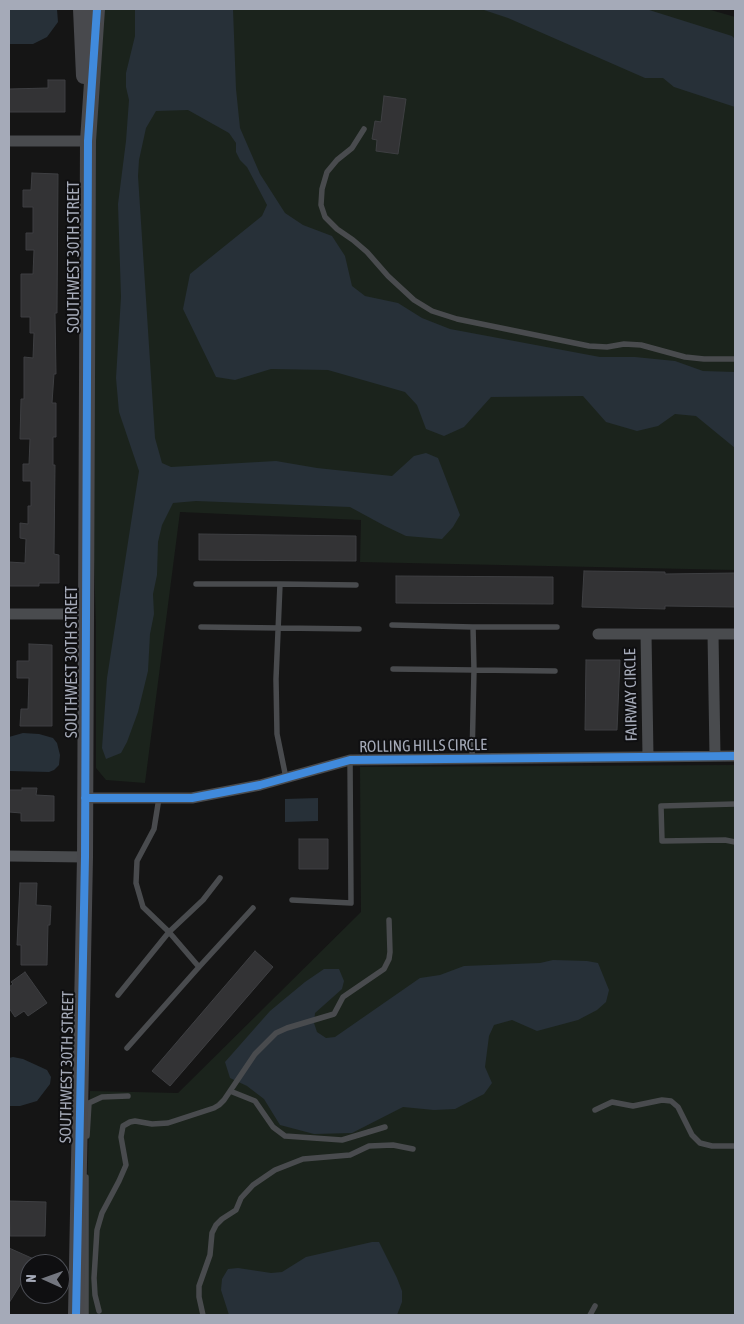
<!DOCTYPE html>
<html>
<head>
<meta charset="utf-8">
<style>
  body { margin:0 }
  #map { position:relative; width:744px; height:1324px; overflow:hidden; background:#151515; font-family:"Asap Condensed",sans-serif }
  canvas { display:block }
  .frame { position:absolute; inset:0; border:10px solid #a5aab8; pointer-events:none }
  .north { position:absolute; left:20px; top:1254px; width:50px; height:50px; box-sizing:border-box; background:#0f0f11; border:1px solid #4b4d54; border-radius:50%; rotate:272deg; font-size:14px; font-weight:700; line-height:20px; text-align:center; color:#a5aab8 }
  .north::after { content:''; display:block; margin:auto; width:18px; height:22px; background:#73767f; clip-path:polygon(50% 0,100% 100%,50% 72%,0 100%) }
</style>
</head>
<body>
<div id="map">
<canvas width="744" height="1324"></canvas>
<div class="frame"></div>
<div class="north">N</div>
</div>
<script>
const context = document.querySelector('canvas').getContext('2d');
context.lineJoin = 'round';
function fill(path, color) {
  context.fillStyle = color;
  context.fill(path, 'evenodd');
}
function poly(rows) {
  const path = new Path2D();
  for (const r of rows) {
    path.moveTo(r[0], r[1]);
    for (let i = 2; i < r.length; i += 2) path.lineTo(r[i], r[i + 1]);
  }
  return path;
}
function strokePath(path, color, width, dash) {
  context.strokeStyle = color;
  context.lineWidth = width;
  context.lineCap = dash ? 'butt' : 'round';
  context.setLineDash(dash || []);
  context.stroke(path);
}
function write(font, color, halo, rows, align = 'center') {
  context.font = font + ' "Asap Condensed",sans-serif';
  context.lineWidth = 4;
  context.setLineDash([]);
  context.textBaseline = 'middle';
  context.strokeStyle = halo;
  context.fillStyle = color;
  for (const [text, x, y, turn = 0] of rows) {
    context.save();
    context.translate(x, y);
    context.rotate((+turn || 0) * Math.PI / 180);
    context.textAlign = isNaN(turn) ? turn : align;
    if (halo) context.strokeText(text, 0, 0);
    context.fillText(text, 0, 0);
    context.restore();
  }
}
const green = poly([
  [102,9,707,9,735,17,735,570,360,562,361,520,180,512,145,783,106,780,96,768,96,626,92,495,96,103],
  [735,765,735,1315,85,1315,86,1229,90,1091,178,1093,361,912,360,767]
]);
const water = poly([
  [9,9,57,9,58,22,47,37,33,44,9,44],
  [135,9,233,9,236,89,240,128,260,174,285,213,303,225,332,236,345,256,352,286,365,296,398,303,422,318,450,329,600,357,635,357,675,361,703,371,735,372,735,448,696,416,675,414,658,426,637,431,606,422,583,396,491,397,464,427,444,436,426,429,417,405,405,392,328,370,271,369,235,380,216,377,183,309,190,274,262,216,267,205,247,167,240,160,236,152,236,143,229,133,188,110,156,111,146,128,139,160,138,176,155,438,162,463,171,467,276,461,317,468,392,476,414,456,426,453,438,458,460,515,453,527,442,539,406,536,385,526,350,507,196,501,173,503,162,525,158,542,157,575,153,594,154,614,150,634,148,671,138,712,127,742,121,753,106,759,102,748,107,678,139,471,119,412,116,378,121,297,118,204,126,141,129,100,126,87,126,73,135,36],
  [481,9,646,9,732,36,735,39,735,107,674,87,663,78,645,78,508,18],
  [23,733,39,734,53,738,57,743,60,755,59,765,54,770,49,772,9,771,9,737],
  [318,798,318,821,285,822,285,799],
  [553,960,587,961,598,963,609,990,606,1002,597,1010,578,1020,537,1031,512,1020,494,1025,489,1036,485,1067,492,1083,484,1094,455,1109,434,1110,403,1107,352,1133,314,1134,280,1125,264,1099,247,1086,230,1078,225,1062,270,1011,305,982,324,969,339,969,344,981,342,989,315,1013,314,1023,317,1032,326,1038,335,1037,420,978,440,975,464,966,540,963],
  [13,1057,23,1059,47,1070,51,1077,50,1084,37,1101,20,1106,9,1106,9,1058],
  [372,1242,379,1242,397,1278,402,1291,402,1302,397,1315,229,1315,221,1290,222,1279,228,1269,238,1268,271,1273,282,1272,306,1257]
]);
const building = poly([
  [48,80,65,80,65,112,9,112,9,89,48,88,48,80],
  [384,96,406,99,398,154,376,151,377,140,372,139,375,121,381,122,384,96],
  [32,173,58,174,57,313,55,313,56,374,54,374,52,403,56,403,56,437,53,437,53,465,55,465,54,554,59,555,59,583,39,583,39,586,9,586,9,562,25,563,26,539,20,538,20,523,28,524,28,506,31,506,31,481,23,481,23,464,29,464,30,439,20,439,21,399,24,399,24,357,33,358,34,333,30,333,30,317,21,317,21,274,33,274,34,250,26,250,26,233,33,233,33,207,23,207,23,190,31,190,32,173],
  [199,534,356,536,356,561,199,560,199,534],
  [584,571,665,572,665,574,735,573,735,607,665,606,665,609,582,607,584,571],
  [396,576,553,577,553,604,396,603,396,576],
  [29,644,52,645,52,726,20,726,21,709,28,709,29,678,17,678,17,661,29,661,29,644],
  [586,660,620,660,617,730,585,730,586,660],
  [22,788,37,788,36,795,54,796,54,821,21,821,21,813,9,812,9,790,22,790,22,788],
  [299,839,328,839,328,869,299,869,299,839],
  [20,883,37,883,36,905,51,906,50,925,48,925,47,965,21,965,21,945,17,945,20,883],
  [255,951,273,967,170,1086,152,1071,255,951],
  [25,972,47,1003,28,1016,24,1011,15,1017,9,1008,9,987,13,984,11,982,25,972],
  [9,1201,46,1202,45,1236,10,1236,9,1201],
  [9,1248,36,1260,33,1264,30,1264,30,1269,9,1303,9,1248]
]);
const lane = poly([
  [364,129,352,148,337,160,327,172,322,189,321,205,325,217,337,229,353,240,367,252,388,276,414,300,432,311,457,319,589,346,607,347,624,344,641,345,685,357,704,359,735,359],
  [196,584,280,584],
  [392,625,473,627],
  [201,627,359,629],
  [393,669,474,670,473,627,557,627],
  [472,759,474,670,555,671],
  [286,778,277,734,276,679,280,584,356,585],
  [735,804,661,806,662,841,725,840,735,842],
  [292,900,351,903,350,760],
  [199,967,253,908],
  [118,995,169,932,143,907,136,883,137,861,154,829,159,798],
  [127,1048,199,967,169,932,203,900,220,878],
  [230,1091,255,1101,273,1127,285,1136,342,1140,385,1127],
  [595,1110,612,1102,633,1106,662,1100,671,1101,678,1107,692,1135,700,1143,712,1146,735,1146],
  [87,1136,89,1103,102,1097,128,1096],
  [99,1311,95,1295,94,1278,97,1230,102,1213,119,1181,126,1165,121,1137,123,1126,130,1122,135,1121,152,1124,168,1123,214,1108,219,1105,224,1100,255,1054,276,1033,287,1028,334,1014,343,997,384,969,389,959,390,952,389,920],
  [86,1315,86,1177],
  [203,1315,199,1297,199,1286,210,1255,212,1233,216,1225,222,1219,236,1210,241,1198,253,1185,275,1170,303,1159,350,1155,369,1146,393,1145,413,1149],
  [590,1315,595,1306]
]);
const street = poly([
  [9,141,88,141],
  [9,614,86,614],
  [598,634,735,634],
  [646,634,648,756],
  [713,634,715,756],
  [85,798,192,798,260,785,350,760,735,756],
  [9,856,85,857]
]);
const secondary = poly([
  [81,9,84,76],
  [76,1315,85,857,88,141,97,9]
]);
const cycleway = poly([
  [85,798,192,798,260,785,350,760,735,756],
  [76,1315,85,857,88,141,97,9]
]);
const streetNames = [
  ["SOUTHWEST 30TH STREET",74,257,-90],
  ["SOUTHWEST 30TH STREET",72,662,-90],
  ["FAIRWAY CIRCLE",631,695,-91],
  ["ROLLING HILLS CIRCLE",423,746,-1],
  ["SOUTHWEST 30TH STREET",67,1067,-89]
];
fill(green, '#1b231c');
fill(water, '#273038');
fill(building, '#333335');
strokePath(building, '#3e3f42', 1);
strokePath(lane, '#494b4e', 5.5);
strokePath(street, '#494b4e', 11);
strokePath(secondary, '#48494d', 16);
strokePath(cycleway, '#408adc', 8);
write('16px', '#a5aab8', '#0f0f11', streetNames);
</script>
</body>
</html>
